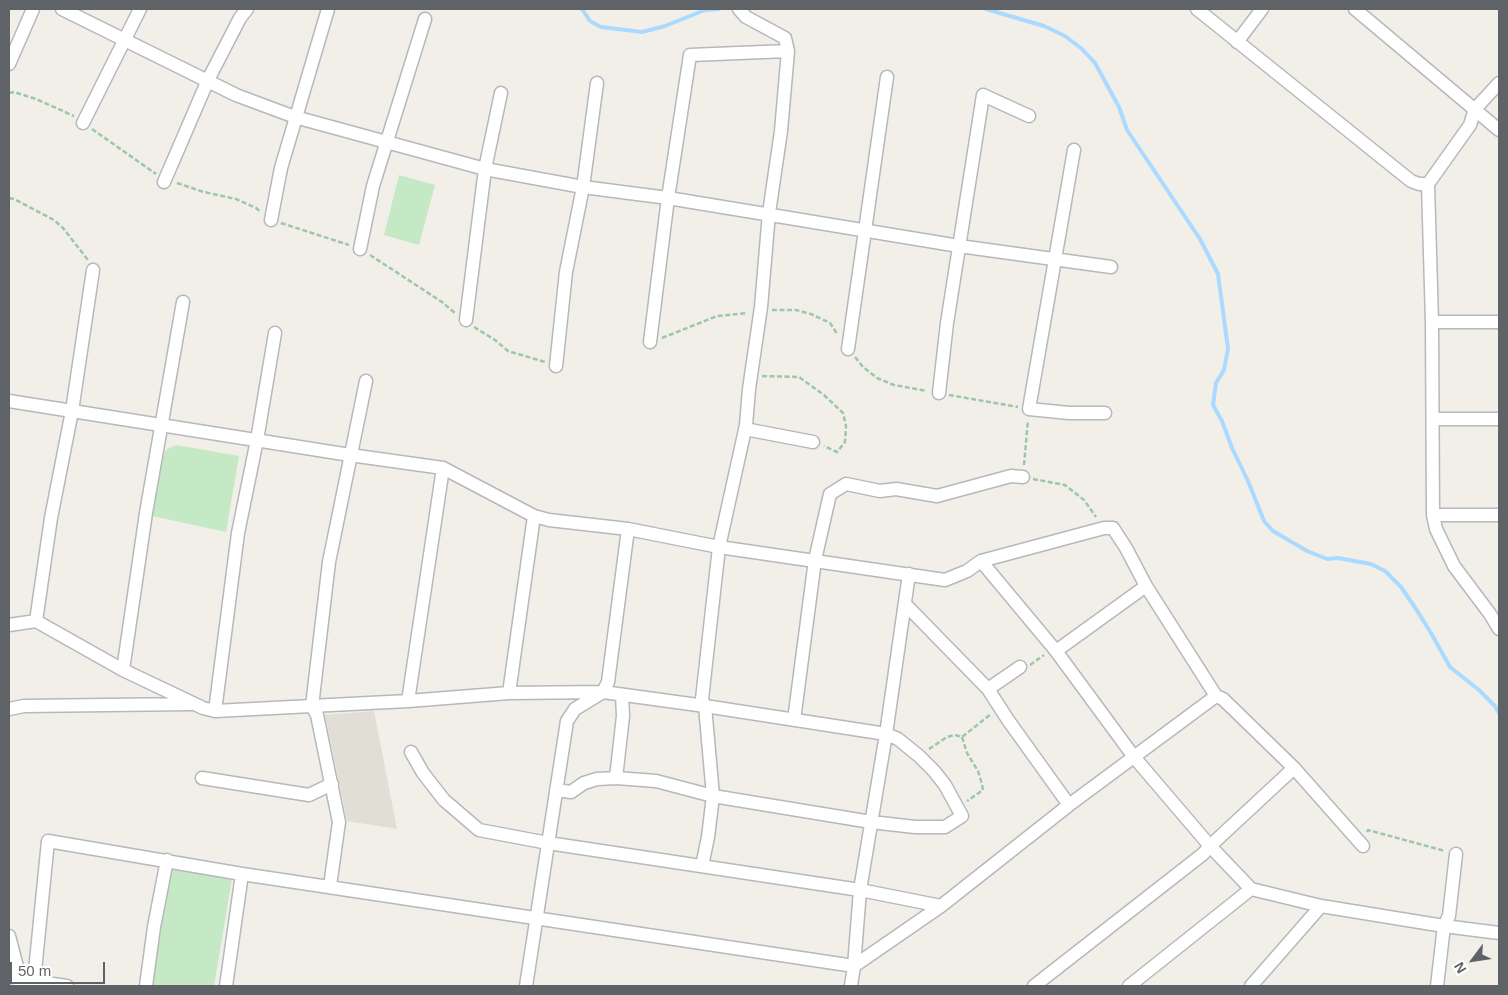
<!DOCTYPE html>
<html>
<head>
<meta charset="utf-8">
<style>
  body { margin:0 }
  #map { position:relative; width:1508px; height:995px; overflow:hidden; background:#f1efe8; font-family:Arial,sans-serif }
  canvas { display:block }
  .frame { position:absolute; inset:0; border:10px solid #5f6368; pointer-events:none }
  .north { position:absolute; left:1448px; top:935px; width:50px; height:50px; -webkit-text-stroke:4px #fff; paint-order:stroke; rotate:239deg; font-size:14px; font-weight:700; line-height:20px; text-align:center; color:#5f6368 }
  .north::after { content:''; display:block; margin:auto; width:18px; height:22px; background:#5f6368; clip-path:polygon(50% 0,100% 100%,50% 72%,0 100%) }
  .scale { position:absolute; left:10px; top:962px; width:95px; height:22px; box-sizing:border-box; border:2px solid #5f6368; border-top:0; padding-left:6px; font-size:15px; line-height:18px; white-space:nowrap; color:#5f6368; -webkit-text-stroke:4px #fff; paint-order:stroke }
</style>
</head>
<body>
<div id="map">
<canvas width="1508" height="995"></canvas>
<div class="frame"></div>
<div class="north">N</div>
<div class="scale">50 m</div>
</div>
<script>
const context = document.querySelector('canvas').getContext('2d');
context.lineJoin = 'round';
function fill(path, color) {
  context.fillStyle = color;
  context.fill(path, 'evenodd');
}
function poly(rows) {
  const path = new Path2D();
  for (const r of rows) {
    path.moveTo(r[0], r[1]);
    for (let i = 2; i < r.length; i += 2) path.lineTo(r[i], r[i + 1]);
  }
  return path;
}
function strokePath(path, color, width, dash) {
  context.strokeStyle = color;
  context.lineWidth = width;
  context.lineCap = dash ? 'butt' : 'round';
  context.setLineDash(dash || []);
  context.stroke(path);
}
const education = poly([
  [374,711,397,829,347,821,325,715]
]);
const green = poly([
  [399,175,435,185,419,245,384,235],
  [176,445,239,456,226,532,152,516,164,453,166,450],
  [171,868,232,879,214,986,152,986]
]);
const stream = poly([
  [582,9,590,21,601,27,642,32,665,26,705,10,719,9],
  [986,9,1044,26,1065,36,1082,49,1095,63,1119,107,1127,130,1200,239,1218,274,1228,349,1224,370,1216,383,1213,405,1222,421,1232,448,1248,481,1264,521,1273,531,1307,551,1327,559,1338,558,1371,564,1385,571,1401,587,1416,609,1431,633,1450,667,1479,690,1495,706,1499,713]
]);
const path = poly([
  [9,93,14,92,36,99,74,116],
  [92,129,156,174],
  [177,183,204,192,236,199,256,208,261,212],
  [9,198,14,199,54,220,63,228,88,260],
  [281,223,349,245],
  [370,255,442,302,456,314],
  [772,310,796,310,811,314,830,323,838,335],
  [474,327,495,340,508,351,545,362],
  [662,338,717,316,747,313],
  [855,357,863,367,877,378,894,385,927,391],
  [762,376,799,377,824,395,843,413,846,426,845,442,837,452,824,446],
  [949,395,1018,407],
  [1024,465,1028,420],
  [1033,479,1065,485,1084,500,1096,517],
  [1030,665,1044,655],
  [962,737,967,753,978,771,982,784,983,790,967,801],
  [929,749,947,737,955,735,962,737,991,714],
  [1367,832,1368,830,1445,851]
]);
const minor = poly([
  [62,9,236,95,295,117,485,169,583,187,668,198,959,246,1111,267],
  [1197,9,1411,181,1419,184,1428,184],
  [1355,9,1499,130],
  [1237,42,1262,9],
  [9,64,33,9],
  [1499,83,1475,109,1470,125,1428,184,1432,322,1433,515,1436,529,1454,566,1490,614,1499,629],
  [83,123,140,9],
  [1074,150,1029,409,1069,413,1105,413],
  [164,182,208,80,240,18,247,9],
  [271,220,281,168,328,9],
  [360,249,373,186,425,19],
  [466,320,485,169,501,93],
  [1432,322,1499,322],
  [650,342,668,198,690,55,788,51],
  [848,349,887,77],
  [556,366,566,272,583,187,597,83],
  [939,393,947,323,983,95,1029,116],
  [9,401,350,455,443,468,534,516,549,520,628,529,719,547,945,580,967,571,981,561,1104,528,1113,528,1126,548,1146,586,1216,696,1223,699,1294,768,1363,846],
  [1433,419,1499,419],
  [745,429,813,442],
  [1433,515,1499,515],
  [981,561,1056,651,1134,757,1210,846,1251,889,1321,906,1444,926,1499,933],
  [905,604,988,689,1008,720,1069,805],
  [36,621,51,518,72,411,93,270],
  [9,625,36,621,123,670,203,708,215,711,408,701,509,693,603,692,705,706,886,734,898,739,919,756,934,771,945,785,962,816,945,827,915,827,871,822,713,796,705,706,702,699,719,547,746,425,749,389,761,307,769,213,781,131,788,51,785,38,746,17,739,9],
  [1056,651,1146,586],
  [123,670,146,513,183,302],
  [988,689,1020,667],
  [509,693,534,516],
  [408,701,443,468],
  [9,709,24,706,191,704],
  [215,711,238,533,257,440,275,333],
  [794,720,815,560,830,494,846,484,880,491,896,489,937,496,1011,476,1023,477],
  [411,752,423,773,444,800,479,830,548,843,860,890,941,906],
  [202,778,309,795,332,784],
  [616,778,623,716,622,695],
  [556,790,571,792,584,783,597,779,616,778,656,781,713,796,708,837,702,866],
  [330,886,339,822,317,715,312,706,329,562,366,381],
  [9,936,22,986],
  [9,978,67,986],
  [34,981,48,841,242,874,854,966,941,906,1069,805,1216,696],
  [146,986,154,927,167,860],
  [226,986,242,874],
  [526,986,567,721,575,709,603,692,608,682,628,529],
  [851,986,854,966,860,890,886,734,909,574],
  [1034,986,1203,854,1210,846,1294,768],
  [1129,986,1251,889],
  [1251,986,1321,906],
  [1437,986,1444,926,1449,916,1456,854]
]);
fill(education, '#e1ded6');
fill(green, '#c5e8c5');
strokePath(stream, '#aadaff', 4);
strokePath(minor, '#b5b8bc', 15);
strokePath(path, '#9cc7a9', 2.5, [5, 2.5]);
strokePath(minor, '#fff', 12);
</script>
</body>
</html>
